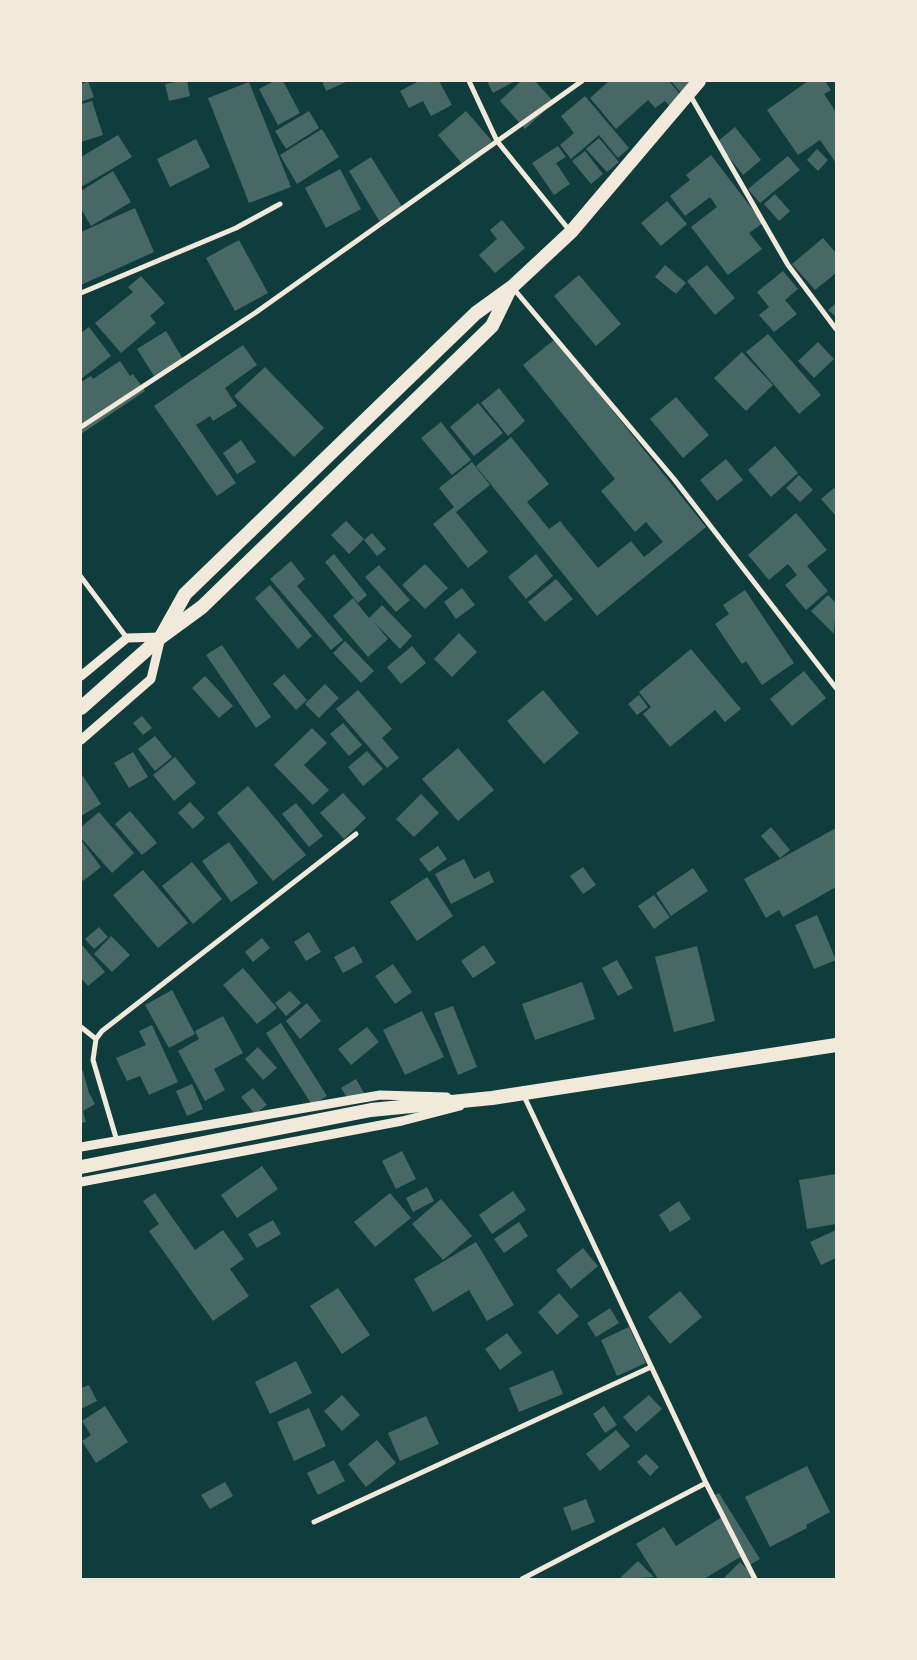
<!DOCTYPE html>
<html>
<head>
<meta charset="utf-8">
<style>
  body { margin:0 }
  #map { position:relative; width:917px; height:1660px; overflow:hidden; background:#0f3d3e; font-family:"Fira Sans",sans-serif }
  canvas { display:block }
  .frame { position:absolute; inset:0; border:82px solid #f1e9da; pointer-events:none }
</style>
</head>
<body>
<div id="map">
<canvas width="917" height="1660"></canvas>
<div class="frame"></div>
</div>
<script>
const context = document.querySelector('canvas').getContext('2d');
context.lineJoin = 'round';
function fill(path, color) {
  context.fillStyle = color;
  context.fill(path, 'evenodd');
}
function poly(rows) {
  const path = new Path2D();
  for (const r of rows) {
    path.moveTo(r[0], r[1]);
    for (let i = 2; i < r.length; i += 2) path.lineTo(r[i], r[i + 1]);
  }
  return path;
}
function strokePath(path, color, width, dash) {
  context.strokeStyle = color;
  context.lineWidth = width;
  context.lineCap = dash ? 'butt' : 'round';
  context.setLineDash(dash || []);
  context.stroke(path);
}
const building = poly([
  [88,81,94,97,81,102,81,84],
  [180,81,187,81,190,96,169,101,165,84],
  [274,81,283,81,300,113,278,125,259,89],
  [322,81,348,81,326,91],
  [419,81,439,81,452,105,431,116,423,101,409,108,400,91],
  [487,81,515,81,493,93],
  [521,81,535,81,554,102,525,129,500,101],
  [609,81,669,81,683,98,671,108,665,101,655,108,648,100,616,129,590,98],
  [671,81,696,81,681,93],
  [808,81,825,81,831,90,824,94,836,112,836,163,820,140,798,155,767,110],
  [249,82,291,187,249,203,208,98],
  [585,96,629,148,618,158,599,135,571,159,560,145,574,133,561,116],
  [92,101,103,135,81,142,81,104],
  [309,111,319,128,286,149,275,131],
  [466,111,492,141,463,165,438,135],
  [735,127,761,160,743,175,717,142],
  [322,129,339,157,297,184,280,155],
  [118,135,132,157,83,186,81,183,81,157],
  [599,138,619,162,607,172,586,149],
  [196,139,210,167,170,187,157,159],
  [558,146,566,157,556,163,570,184,554,195,532,163],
  [817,149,828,160,818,171,807,160],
  [585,151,603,174,591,184,572,161],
  [711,155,763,223,749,233,762,249,728,275,691,227,717,207,710,197,685,216,670,196,690,180,686,175],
  [788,156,800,170,760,203,748,189],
  [371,157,403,208,380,222,349,171],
  [340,169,361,209,326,228,305,188],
  [113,171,131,202,91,226,81,209,81,191],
  [775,194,790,211,779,221,764,204],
  [667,201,687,224,661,246,641,223],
  [135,208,154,252,81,285,81,232],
  [502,220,525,248,495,273,479,255,497,239,490,230],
  [823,238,836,253,836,273,815,290,792,264],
  [239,240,268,293,235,311,206,258],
  [665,265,686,283,676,294,655,277],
  [707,265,735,298,715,315,687,281],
  [783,271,798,289,785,300,797,314,774,332,759,315,769,307,757,292],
  [579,275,621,324,596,346,554,296],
  [141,276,165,303,150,316,156,323,121,353,95,323,133,292,128,287],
  [836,303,836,317,828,310],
  [89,327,111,356,81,379,81,333],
  [166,331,183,359,154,376,137,349],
  [768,334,821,395,799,414,746,352],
  [555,339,706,527,597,616,476,466,511,437,549,484,527,502,549,529,560,521,598,568,631,541,644,557,663,542,646,522,635,532,601,491,615,479,523,365],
  [818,342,834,359,814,378,798,361],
  [243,345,257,365,225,388,237,406,213,421,210,416,196,425,236,483,217,496,154,406],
  [742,352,773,385,746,411,714,378],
  [120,361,130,376,133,374,145,391,81,434,81,382,91,376,93,379],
  [265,367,324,428,294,457,234,396],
  [499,388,525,421,508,436,481,403],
  [676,397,709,435,683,458,650,419],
  [478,403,503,433,474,456,450,427],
  [441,422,471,460,452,475,421,438],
  [241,440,256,462,237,474,223,453],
  [775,446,798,473,771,497,748,470],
  [726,459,743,480,717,501,700,480],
  [472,462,490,485,456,512,488,552,468,568,433,524,454,507,439,488],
  [799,475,813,490,800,502,786,488],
  [834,488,836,490,836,516,821,499],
  [796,513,827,550,807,566,828,591,806,610,785,585,797,575,788,564,769,580,748,555],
  [346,521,364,539,349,554,331,535],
  [372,533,386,549,377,556,364,540],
  [334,554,367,595,358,603,325,562],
  [536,554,553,576,526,599,508,577],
  [291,561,305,579,297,586,343,640,331,650,270,579],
  [425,564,448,588,425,609,402,585],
  [379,565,410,600,396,612,365,577],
  [556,579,573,599,545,622,528,602],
  [270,585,312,636,298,649,255,598],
  [462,588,475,605,456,619,444,602],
  [745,590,794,663,762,685,746,661,742,664,715,624,729,614,723,605],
  [828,595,836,603,834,634,811,611],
  [353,598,369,618,382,605,412,636,400,649,374,622,388,639,368,657,333,616],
  [459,633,477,652,452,677,434,659],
  [345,641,374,671,361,683,333,653],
  [222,645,271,717,256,728,206,655],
  [412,646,426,663,401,684,387,667],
  [691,649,741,709,725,722,715,710,670,747,643,714,651,707,639,692],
  [804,671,826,698,792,726,770,699],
  [284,674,307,700,296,710,273,684],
  [205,676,233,706,219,718,192,688],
  [325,684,339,698,319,718,305,704],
  [358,690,392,729,382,738,399,758,387,768,336,709],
  [543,690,579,733,544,764,507,721],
  [639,695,648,707,637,715,628,704],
  [142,716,152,728,143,735,133,723],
  [343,723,362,745,349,756,330,734],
  [312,728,327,743,304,765,329,790,313,805,274,765],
  [155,736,172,757,155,771,138,749],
  [458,748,494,790,458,821,422,779],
  [367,751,383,769,363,786,348,767],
  [133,752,148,777,129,788,114,763],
  [175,757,196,783,174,801,153,775],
  [83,776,101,804,81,816,81,777],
  [248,786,306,855,273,881,217,813],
  [343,793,366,818,344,839,320,813],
  [421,794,439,813,414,837,396,819],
  [190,802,205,818,193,829,178,813],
  [296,803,323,836,309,847,282,814],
  [130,811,157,843,142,855,115,824],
  [99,812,134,853,112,873,81,838,81,827],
  [771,827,790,850,780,858,761,836],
  [836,828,836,887,783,917,779,910,766,918,744,879],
  [81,840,101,867,83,881,81,878],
  [229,842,258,883,231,902,202,861],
  [438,846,447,859,429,872,419,859],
  [464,859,474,879,489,871,494,882,451,904,435,874],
  [192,862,222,899,193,924,162,886],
  [583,867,596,885,583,894,570,876],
  [693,868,708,891,671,916,656,893],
  [143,870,188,923,158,948,113,895],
  [427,877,453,916,417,941,390,902],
  [654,895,670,917,654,929,638,906],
  [817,915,836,960,814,969,795,925],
  [99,927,108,937,94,949,85,939],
  [309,932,321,952,306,961,294,942],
  [111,936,130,955,112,972,94,954],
  [262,938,270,948,253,962,245,952],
  [81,944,105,972,88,986,81,978],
  [484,945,496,963,473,978,461,961],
  [354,946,363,962,343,973,334,957],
  [697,946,715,1021,674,1032,655,957],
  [617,960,633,988,618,996,602,968],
  [393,964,412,992,395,1004,375,976],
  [243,968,277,1008,257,1024,223,985],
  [582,982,595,1019,535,1040,522,1004],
  [172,990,195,1034,169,1048,145,1005],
  [290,991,301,1003,286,1016,275,1003],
  [307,1003,321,1021,300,1039,286,1021],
  [453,1006,477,1067,458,1075,434,1013],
  [422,1011,444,1057,405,1075,383,1030],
  [223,1016,243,1053,214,1069,225,1090,205,1101,178,1051,199,1039,195,1031],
  [281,1023,327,1096,312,1105,266,1033],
  [152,1025,178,1082,149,1095,140,1076,127,1081,116,1058,146,1045,139,1031],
  [367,1027,379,1042,351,1065,338,1049],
  [258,1047,277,1068,263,1080,245,1059],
  [81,1071,83,1071,89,1093,95,1104,83,1111,86,1122,81,1123],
  [356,1079,364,1093,350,1102,341,1088],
  [192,1084,203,1109,187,1116,176,1091],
  [253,1088,267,1105,255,1114,241,1097],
  [402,1151,416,1179,396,1189,382,1161],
  [262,1166,278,1189,237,1218,221,1195],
  [836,1174,836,1224,807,1229,799,1180],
  [427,1187,434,1201,413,1212,406,1198],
  [513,1191,526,1210,492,1234,479,1215],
  [155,1193,195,1250,223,1230,244,1259,230,1269,249,1296,213,1321,149,1231,159,1224,143,1201],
  [390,1193,411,1218,375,1247,354,1222],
  [441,1199,472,1236,443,1260,412,1224],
  [679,1201,691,1219,670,1232,659,1215],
  [273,1220,281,1234,257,1248,248,1234],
  [519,1222,528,1236,504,1253,494,1239],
  [836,1230,836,1258,821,1265,810,1242],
  [476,1242,514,1305,487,1321,469,1290,433,1312,414,1279],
  [583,1248,598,1266,571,1289,556,1270],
  [338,1288,370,1335,342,1354,310,1306],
  [680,1291,702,1317,670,1344,648,1317],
  [559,1293,579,1316,557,1335,538,1312],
  [610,1308,619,1323,596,1337,587,1323],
  [629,1327,646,1363,617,1376,601,1340],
  [507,1333,522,1353,500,1370,485,1349],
  [296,1361,312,1393,270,1414,255,1382],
  [553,1370,563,1394,519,1412,509,1388],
  [89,1385,97,1401,81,1409,81,1388],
  [342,1395,360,1415,342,1431,324,1411],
  [649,1395,662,1409,636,1432,623,1417],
  [105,1406,128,1442,96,1463,82,1441,91,1435,82,1421],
  [604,1406,617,1425,605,1433,593,1414],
  [309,1408,326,1446,294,1461,277,1422],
  [426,1416,439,1444,400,1461,388,1433],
  [616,1430,630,1446,600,1471,586,1454],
  [377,1440,396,1463,366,1487,348,1464],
  [646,1454,659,1467,650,1476,637,1462],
  [334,1460,345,1481,318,1495,307,1473],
  [807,1466,830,1512,806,1525,807,1528,770,1547,745,1497],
  [225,1482,233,1496,210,1509,201,1495],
  [719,1493,760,1559,746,1567,740,1557,704,1579,658,1579,636,1544,664,1527,676,1546,722,1517,710,1498],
  [586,1499,595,1522,572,1531,563,1508],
  [638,1561,654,1577,623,1579,621,1577],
  [740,1562,757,1579,723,1579]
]);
const minor = poly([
  [469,81,497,141,570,231],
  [690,95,788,265,836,329],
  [513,288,674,479,836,688],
  [81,293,236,228,280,204],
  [81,427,255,313,582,81],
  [81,577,127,638],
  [81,1027,96,1039],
  [523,1094,706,1483,755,1579],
  [117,1141,93,1060,96,1039,102,1031,356,834],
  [314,1522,651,1367],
  [522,1579,706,1483]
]);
const tertiary = poly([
  [81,676,127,638,161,637,151,679,81,740],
  [81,1147,380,1095,447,1097],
  [81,1182,402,1121,460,1106]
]);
const trunk = poly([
  [161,637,185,594,476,313,512,287,571,232,699,81],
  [81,708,161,637,202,607,492,326,510,289],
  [81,1167,371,1110,492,1098,836,1045]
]);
fill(building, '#486865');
strokePath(minor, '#f1e9da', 5);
strokePath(tertiary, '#f1e9da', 9);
strokePath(trunk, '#f1e9da', 14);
</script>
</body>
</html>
